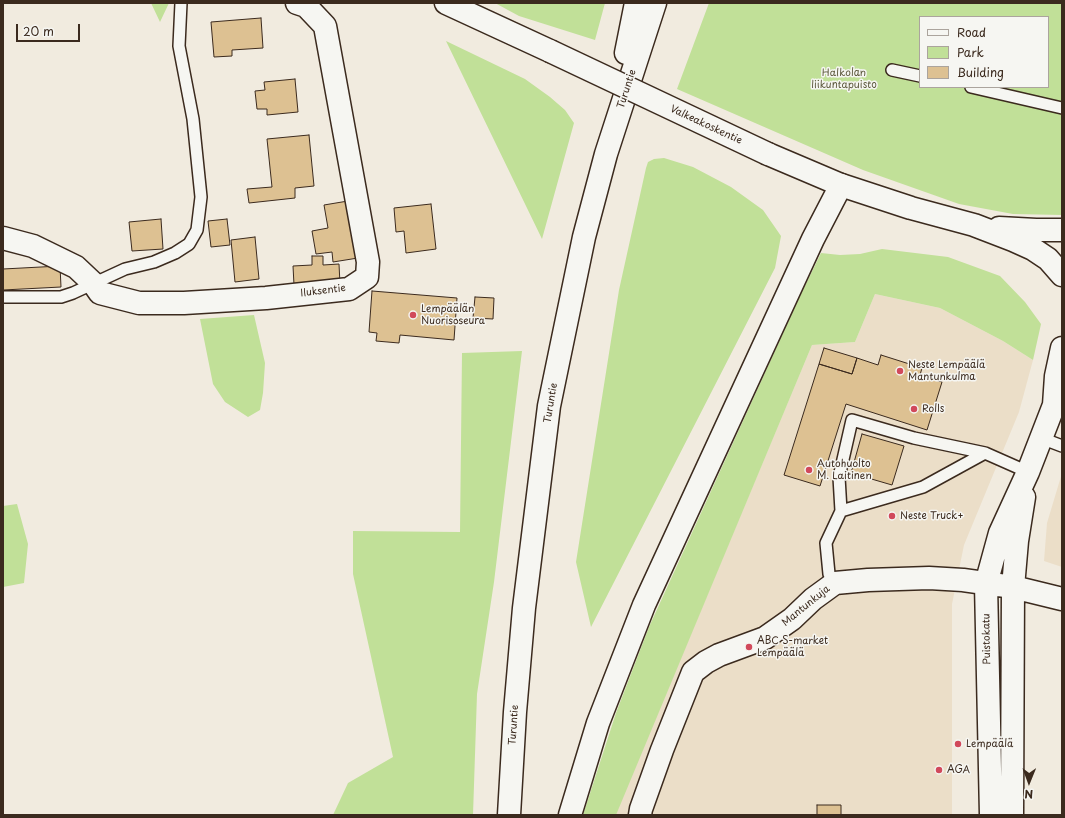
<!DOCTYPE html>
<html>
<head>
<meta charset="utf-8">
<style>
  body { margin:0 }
  #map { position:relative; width:1065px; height:818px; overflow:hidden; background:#f1ebdf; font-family:"Playpen Sans",sans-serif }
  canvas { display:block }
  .frame { position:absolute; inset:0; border:4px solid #3b2a1e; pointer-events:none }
  .legend { position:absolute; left:919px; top:16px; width:130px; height:72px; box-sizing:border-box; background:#f6f6f2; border:1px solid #aba49d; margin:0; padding:5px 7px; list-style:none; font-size:12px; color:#3b2a1e }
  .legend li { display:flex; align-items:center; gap:8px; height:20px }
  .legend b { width:20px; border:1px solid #aba49d }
  .north { position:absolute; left:1009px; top:762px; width:40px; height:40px; -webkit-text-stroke:3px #f6f6f2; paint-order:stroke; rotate:181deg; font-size:11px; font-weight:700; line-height:16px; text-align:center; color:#3b2a1e }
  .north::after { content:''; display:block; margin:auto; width:14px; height:18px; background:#3b2a1e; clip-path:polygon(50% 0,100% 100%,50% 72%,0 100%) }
  .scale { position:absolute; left:16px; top:24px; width:64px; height:18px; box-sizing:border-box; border:2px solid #3b2a1e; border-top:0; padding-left:5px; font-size:12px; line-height:14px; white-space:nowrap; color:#3b2a1e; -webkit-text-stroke:3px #f6f6f2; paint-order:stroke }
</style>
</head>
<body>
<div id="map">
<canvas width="1065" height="818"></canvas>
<div class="frame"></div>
<ul class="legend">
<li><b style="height:5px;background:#f6f6f2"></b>Road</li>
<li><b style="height:11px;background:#c1e098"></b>Park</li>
<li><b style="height:11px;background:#ddc192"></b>Building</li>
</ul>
<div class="north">N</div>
<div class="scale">20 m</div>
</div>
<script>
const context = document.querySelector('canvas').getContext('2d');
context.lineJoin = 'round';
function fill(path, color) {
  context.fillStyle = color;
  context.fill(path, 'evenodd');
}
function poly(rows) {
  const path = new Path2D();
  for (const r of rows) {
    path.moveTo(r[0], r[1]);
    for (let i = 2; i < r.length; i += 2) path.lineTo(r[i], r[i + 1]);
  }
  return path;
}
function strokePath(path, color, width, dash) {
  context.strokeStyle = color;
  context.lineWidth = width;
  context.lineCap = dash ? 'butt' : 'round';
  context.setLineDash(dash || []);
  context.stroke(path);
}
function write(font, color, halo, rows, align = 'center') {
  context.font = font + ' "Playpen Sans",sans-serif';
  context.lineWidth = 3;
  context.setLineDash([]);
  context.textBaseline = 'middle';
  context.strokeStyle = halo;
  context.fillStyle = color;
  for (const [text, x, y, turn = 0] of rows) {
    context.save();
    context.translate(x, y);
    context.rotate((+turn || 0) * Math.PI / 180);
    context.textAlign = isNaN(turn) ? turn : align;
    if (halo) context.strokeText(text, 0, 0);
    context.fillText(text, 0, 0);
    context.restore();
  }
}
const built = poly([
  [875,294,940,308,1003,341,1033,360,1019,412,964,545,952,604,952,815,615,815,812,345,855,342],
  [1062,473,1062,567,1044,561,1047,523]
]);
const green = poly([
  [151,3,169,3,160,22],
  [495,3,605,3,595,40,519,16],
  [709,3,1062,3,1062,215,1013,214,959,204,863,170,677,89],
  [920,17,1048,17,1048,87,920,87],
  [446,41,525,79,550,97,565,110,574,123,542,239],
  [664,158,693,167,731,187,763,210,781,236,775,268,591,627,576,562,619,290,646,168,648,162,654,159],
  [882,249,948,257,1000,276,1025,302,1041,324,1033,360,1003,341,940,308,875,294,855,342,812,345,616,815,583,815,616,713,649,627,800,296,821,253,840,255,860,254],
  [254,315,265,363,263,393,260,410,248,417,225,402,213,384,200,319],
  [522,351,494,582,477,694,473,815,333,815,348,783,393,757,353,574,353,531,460,532,462,353],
  [17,504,28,544,24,583,3,587,3,506]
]);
const building = poly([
  [261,18,263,48,232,50,232,56,214,57,211,22,261,18],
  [295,79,298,112,267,115,267,109,257,109,255,91,265,90,264,82,295,79],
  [309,135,314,186,295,188,295,198,249,203,247,189,272,187,267,139,309,135],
  [348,201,358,258,333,262,332,252,316,254,312,231,328,228,324,205,348,201],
  [431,204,436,249,406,253,404,231,396,232,394,208,431,204],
  [161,219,163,249,132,251,129,222,161,219],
  [227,219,230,245,211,247,208,221,227,219],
  [255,237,259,279,235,282,231,240,255,237],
  [312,256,323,256,323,265,339,264,340,284,294,285,293,266,312,265,312,256],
  [60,266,61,287,3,290,3,269,60,266],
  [372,291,457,298,454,340,400,335,399,343,376,341,377,333,369,332,372,291],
  [475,297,494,298,493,319,473,318,475,297],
  [824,348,857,358,852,374,819,364,824,348],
  [881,355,922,368,920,375,942,382,927,430,846,404,820,486,784,475,819,364,852,374,857,358,878,365,881,355],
  [862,434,904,446,892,485,851,473,862,434],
  [817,805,841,805,841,815,817,815,817,805]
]);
const service = poly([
  [892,70,920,76],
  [971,87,1062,108],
  [3,297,61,297,73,293,125,269,154,262,175,253,189,244,197,230,201,197,193,119,179,46,181,3],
  [1041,438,1062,446],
  [841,511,839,477,852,420,914,438,985,453],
  [835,583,829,574,826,543,841,511,923,487,985,453,1028,472]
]);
const minor = poly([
  [3,238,33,246,76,267,93,283,100,293,139,303,184,303,266,298,349,289,367,277,368,262,325,26,306,6,297,3],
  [1054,405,1056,376,1062,348],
  [640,815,641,809,662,750,693,672,706,662,719,655,765,638,792,619,813,599,835,583,868,580,929,578,963,580,1013,587,1062,599],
  [991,815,986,584,1000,533,1028,472,1054,405,1062,390],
  [1012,815,1013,587,1017,541,1024,497]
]);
const tertiary = poly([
  [446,3,550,51],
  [768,154,841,185,911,208,974,225,1013,240,1033,249,1048,259,1062,275],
  [999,228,1036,230,1062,230]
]);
const secondary = poly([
  [626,53,636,3],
  [509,815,515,712,524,608,549,406,584,237,606,154,655,3],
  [570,815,598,723,644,605,813,239,841,185]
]);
const tertiaryBridge = poly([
  [550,51,768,154]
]);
const markers = [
  [413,315,4,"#d1495b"],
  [900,371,4,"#d1495b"],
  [914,409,4,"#d1495b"],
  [809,470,4,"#d1495b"],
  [892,516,4,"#d1495b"],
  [749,647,4,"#d1495b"],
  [958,744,4,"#d1495b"],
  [939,770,4,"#d1495b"]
];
const parkNames = [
  ["Halkolan",844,73],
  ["liikuntapuisto",844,85]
];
const streetNames = [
  ["Turuntie",627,89,-72],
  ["Valkeakoskentie",706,125,25],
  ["Iluksentie",323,291,-7],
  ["Turuntie",551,403,-80],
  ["Mantunkuja",806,606,-39],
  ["Puistokatu",987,639,-91],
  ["Turuntie",514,725,-86]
];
const poiNames = [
  ["Lempäälän",421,309],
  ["Nuorisoseura",421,321],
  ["Neste Lempäälä",908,365],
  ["Mantunkulma",908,377],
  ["Rolls",922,409],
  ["Autohuolto",817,464],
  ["M. Laitinen",817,476],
  ["Neste Truck+",900,516],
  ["ABC S-market",757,641],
  ["Lempäälä",757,653],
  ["Lempäälä",966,744],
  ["AGA",947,770]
];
fill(built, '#ebdec8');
fill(green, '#c1e098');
fill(building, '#ddc192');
strokePath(building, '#3b2a1e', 1);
strokePath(service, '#3b2a1e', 14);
strokePath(minor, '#3b2a1e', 25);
strokePath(tertiary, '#3b2a1e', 25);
strokePath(secondary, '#3b2a1e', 25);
strokePath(service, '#f6f6f2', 11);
strokePath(minor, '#f6f6f2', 22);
strokePath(tertiary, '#f6f6f2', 22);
strokePath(secondary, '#f6f6f2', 22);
strokePath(tertiaryBridge, '#3b2a1e', 25, []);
strokePath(tertiaryBridge, '#f6f6f2', 22);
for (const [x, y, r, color] of markers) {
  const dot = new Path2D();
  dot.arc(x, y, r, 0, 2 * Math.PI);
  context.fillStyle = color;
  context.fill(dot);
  strokePath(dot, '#f6f6f2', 1.5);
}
write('10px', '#5c583c', '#f6f6f2', parkNames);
write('10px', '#3b2a1e', '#f6f6f2', streetNames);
write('10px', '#3b2a1e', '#f6f6f2', poiNames, 'left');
</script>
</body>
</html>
